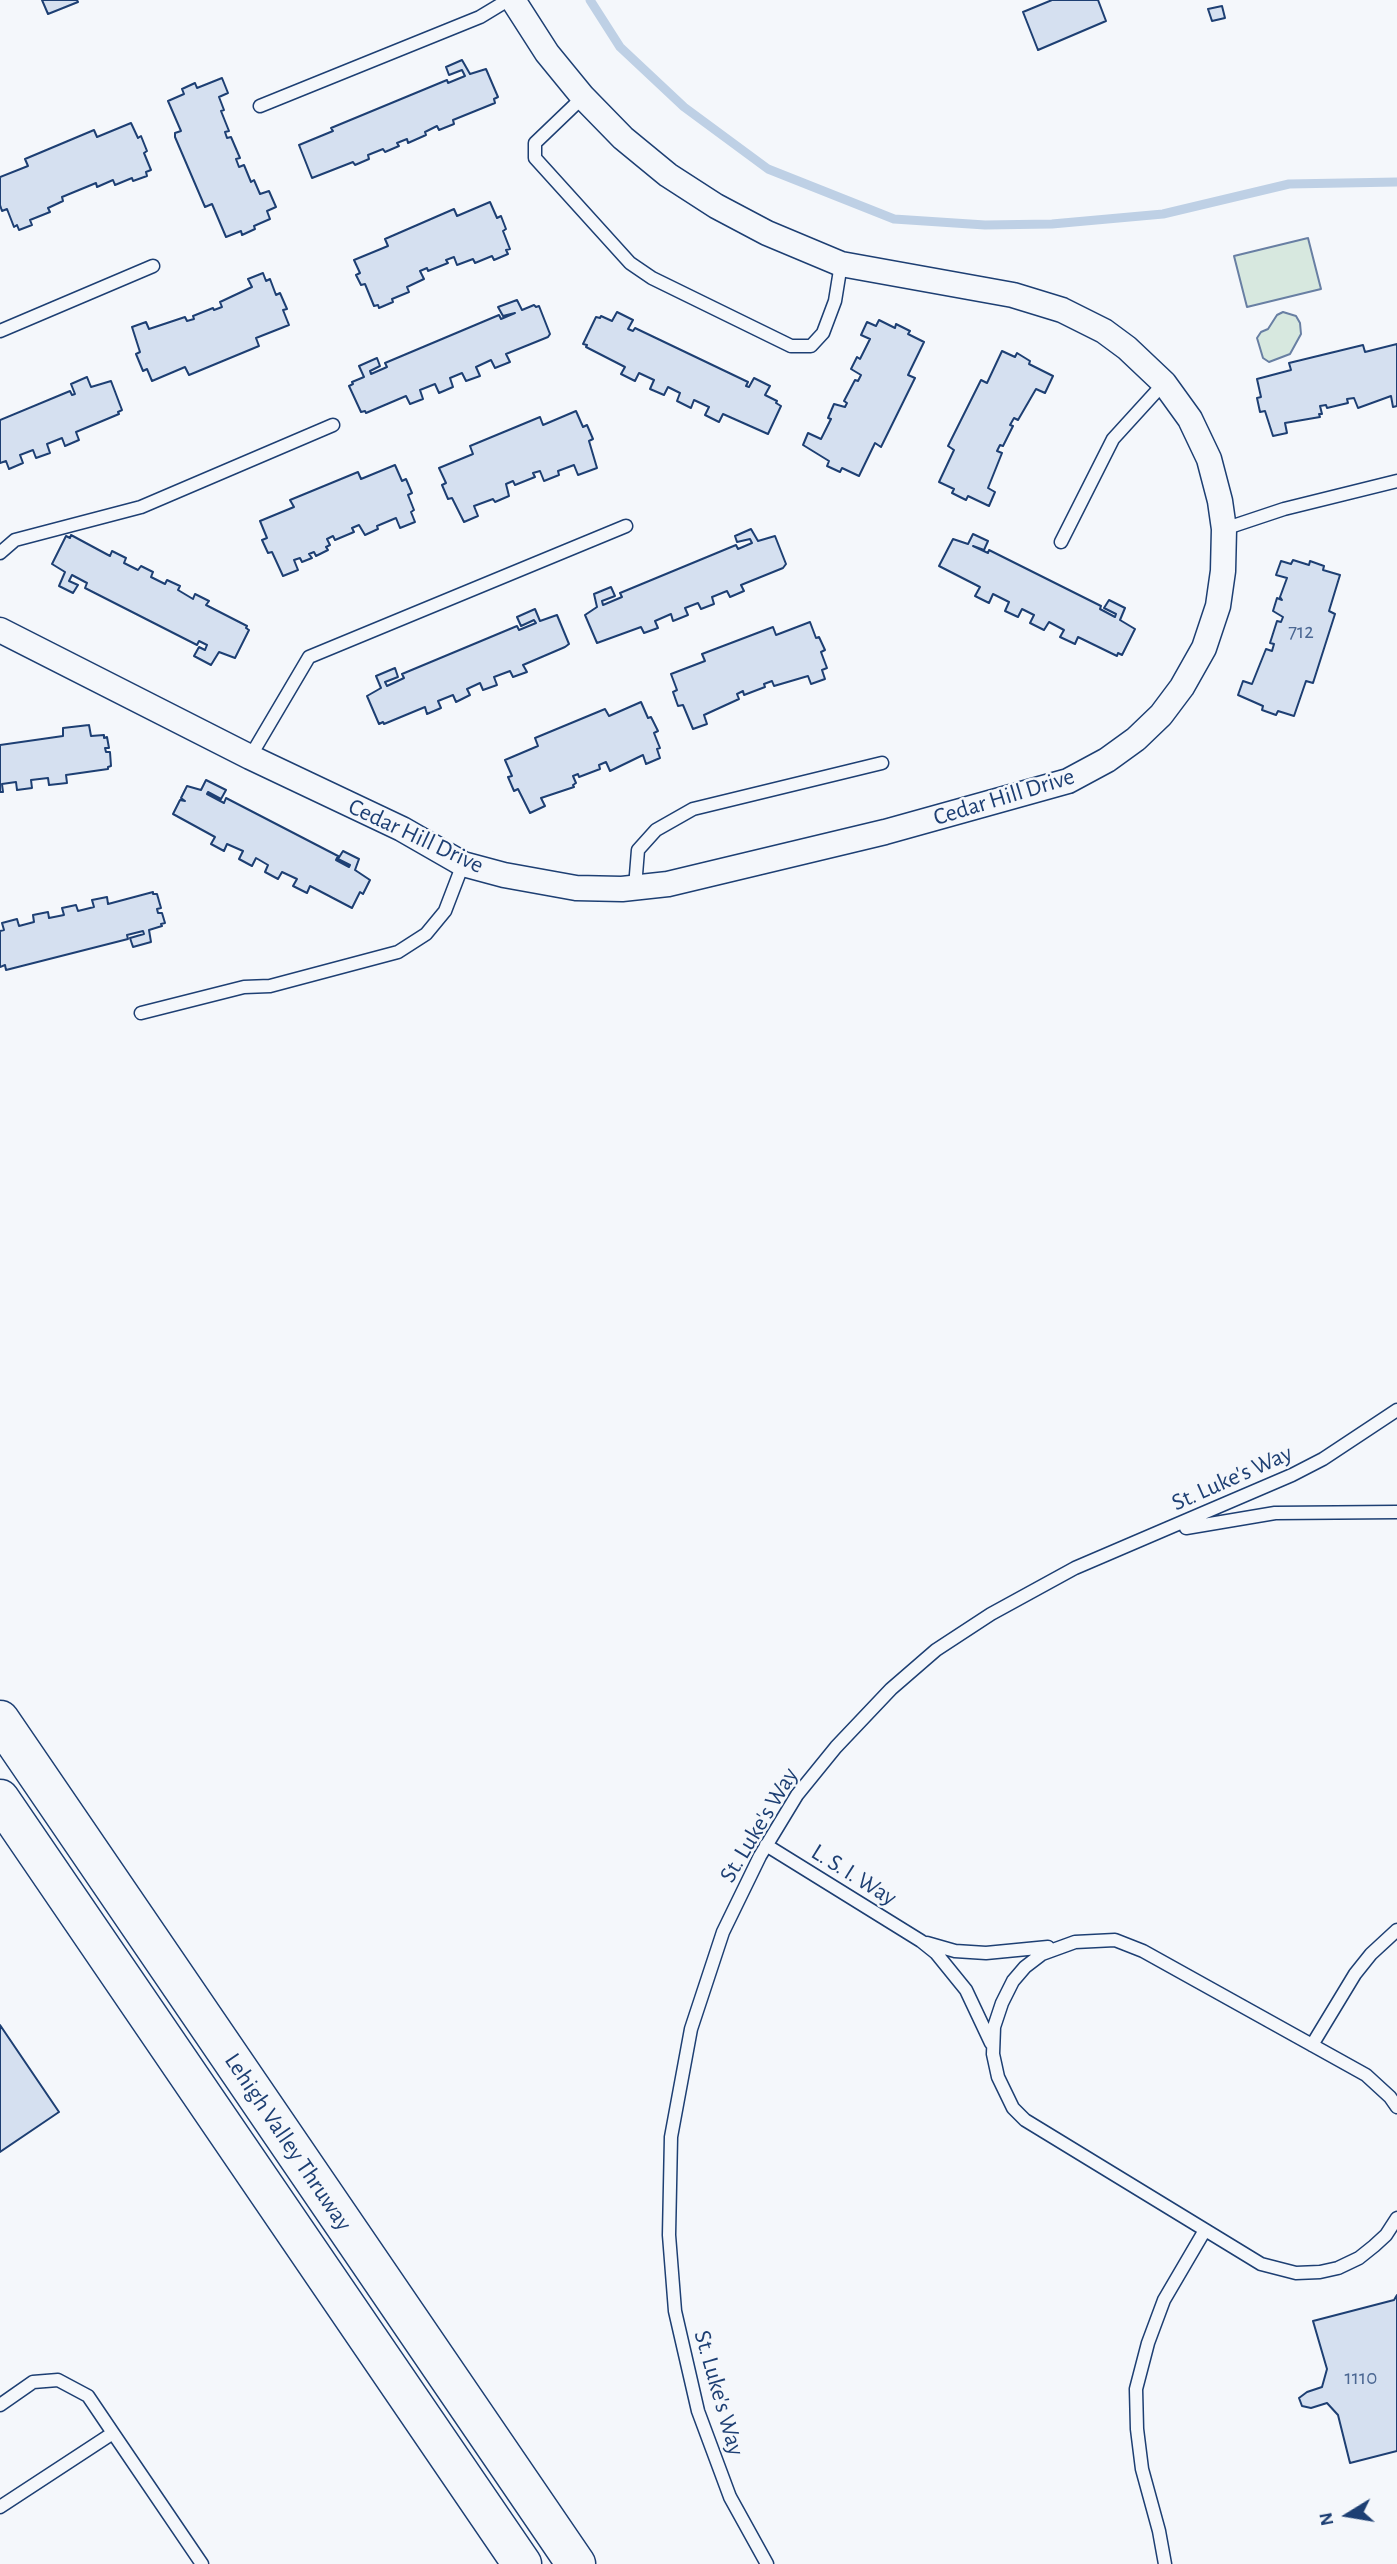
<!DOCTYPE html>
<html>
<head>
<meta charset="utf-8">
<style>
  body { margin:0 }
  #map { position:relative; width:1397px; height:2564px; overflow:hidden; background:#f4f7fb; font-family:"Alegreya Sans",sans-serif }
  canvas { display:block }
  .north { position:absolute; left:1313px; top:2480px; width:70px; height:70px; -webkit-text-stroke:5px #f4f7fb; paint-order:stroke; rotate:259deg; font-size:19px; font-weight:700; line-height:28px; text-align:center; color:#1d3f73 }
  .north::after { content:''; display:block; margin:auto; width:24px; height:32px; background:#1d3f73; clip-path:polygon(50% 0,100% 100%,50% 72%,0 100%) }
</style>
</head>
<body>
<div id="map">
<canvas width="1397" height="2564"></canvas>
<div class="north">N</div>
</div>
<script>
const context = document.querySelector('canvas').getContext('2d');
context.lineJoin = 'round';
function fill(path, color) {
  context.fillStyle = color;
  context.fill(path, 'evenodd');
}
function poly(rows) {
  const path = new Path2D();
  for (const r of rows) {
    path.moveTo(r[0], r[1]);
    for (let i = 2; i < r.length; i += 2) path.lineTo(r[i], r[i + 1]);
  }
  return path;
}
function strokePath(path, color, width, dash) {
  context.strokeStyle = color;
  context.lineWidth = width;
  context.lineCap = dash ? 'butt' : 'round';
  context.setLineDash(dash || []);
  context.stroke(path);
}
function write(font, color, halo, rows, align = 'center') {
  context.font = font + ' "Alegreya Sans",sans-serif';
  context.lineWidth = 5;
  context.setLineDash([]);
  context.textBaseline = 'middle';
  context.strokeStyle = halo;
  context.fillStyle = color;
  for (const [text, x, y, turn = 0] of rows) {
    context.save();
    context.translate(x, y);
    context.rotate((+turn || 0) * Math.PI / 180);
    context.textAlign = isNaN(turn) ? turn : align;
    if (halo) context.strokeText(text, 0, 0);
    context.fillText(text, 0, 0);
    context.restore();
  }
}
const green = poly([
  [1308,238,1321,289,1247,307,1234,256,1308,238],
  [1283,312,1296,316,1300,323,1301,334,1290,354,1269,362,1263,358,1257,338,1261,332,1268,329,1277,315,1283,312]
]);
const stream = poly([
  [590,0,620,47,684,107,768,169,894,219,985,225,1052,224,1163,214,1289,184,1397,182]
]);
const building = poly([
  [42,0,77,0,78,2,48,14,42,0],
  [1052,0,1098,0,1106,21,1038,50,1023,12,1052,0],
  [1222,6,1225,18,1212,21,1208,9,1222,6],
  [462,60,470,74,486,69,498,97,494,99,495,103,453,120,454,124,439,130,437,126,425,132,426,135,408,143,407,139,397,143,399,146,385,152,383,149,368,155,369,159,355,165,353,162,312,178,299,145,333,131,331,128,447,80,448,83,465,76,462,70,449,75,446,67,462,60],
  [222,78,228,93,219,97,224,110,221,111,229,131,225,132,227,138,231,137,240,158,236,159,239,167,244,165,251,182,254,180,260,194,269,191,276,207,267,211,270,219,254,226,255,229,242,235,241,231,226,237,212,204,205,207,175,137,175,133,181,131,168,101,184,94,182,89,195,83,197,88,222,78],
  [131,123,138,138,141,136,147,151,144,153,151,170,146,172,147,176,133,181,132,178,115,185,113,180,97,187,96,183,62,197,63,201,48,208,50,212,30,220,32,225,19,230,17,225,14,227,7,209,2,211,0,205,0,177,28,166,25,159,94,130,97,137,131,123],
  [490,202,497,218,501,216,506,229,503,231,510,249,506,250,508,254,494,260,492,256,475,263,473,259,457,265,454,257,446,260,448,263,428,271,427,268,420,271,424,279,407,287,409,292,392,299,393,302,379,308,378,305,374,306,365,284,361,285,356,275,360,273,354,260,388,246,385,239,454,209,457,216,490,202],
  [263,273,266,281,270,279,276,295,280,293,287,309,283,310,289,325,256,338,259,346,189,375,185,367,152,381,147,369,143,371,136,354,140,352,132,327,146,322,149,329,185,317,187,321,194,319,193,316,213,308,214,310,222,307,220,302,252,287,248,279,263,273],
  [517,300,522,310,534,305,536,307,539,306,550,334,548,337,506,354,510,362,495,368,491,360,476,367,480,376,466,381,462,373,450,378,453,387,439,393,435,384,420,390,423,399,410,404,406,396,366,413,365,411,361,412,349,386,353,384,352,382,364,377,359,366,377,358,380,366,370,371,371,374,387,367,385,363,499,315,501,319,515,313,503,316,498,307,517,300],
  [617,312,633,320,628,329,633,331,635,328,748,382,746,386,749,387,754,378,770,386,765,395,777,401,776,403,781,406,768,434,723,414,719,422,705,415,709,407,694,400,691,408,677,401,680,393,668,387,664,395,650,389,654,380,639,373,635,381,621,374,625,367,586,347,587,345,583,344,596,317,600,318,601,316,612,321,617,312],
  [879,320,895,328,896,324,910,331,908,334,924,342,908,375,915,378,881,447,875,443,859,476,842,468,840,472,827,466,829,461,803,445,808,433,821,439,831,419,828,418,834,404,845,407,847,403,844,401,855,380,858,381,861,375,851,369,857,357,860,359,870,339,861,335,867,322,876,326,879,320],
  [1397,344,1397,406,1393,407,1391,396,1358,408,1354,398,1347,399,1348,403,1327,408,1326,405,1320,406,1322,414,1319,414,1320,417,1285,423,1287,433,1273,436,1265,411,1260,412,1257,398,1261,397,1257,379,1291,370,1289,363,1363,345,1365,352,1397,344],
  [1002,351,1015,357,1017,353,1030,361,1029,364,1053,376,1045,393,1036,389,1018,420,1014,418,1010,425,1013,426,1003,446,1000,445,997,451,1002,453,988,488,995,492,989,506,968,496,966,500,952,493,954,489,939,482,954,450,948,446,981,380,987,383,1002,351],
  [87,377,91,387,111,381,122,410,118,412,119,414,76,432,79,440,65,446,62,438,47,444,50,453,36,458,33,450,20,455,23,463,9,469,6,461,0,463,0,420,70,391,72,395,75,394,71,384,87,377],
  [576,411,583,427,587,425,593,439,589,441,597,468,578,475,574,465,558,471,559,475,544,481,540,471,533,473,535,477,515,485,513,481,506,484,509,496,495,502,493,499,474,506,478,516,464,522,452,498,448,499,442,485,446,483,439,468,473,454,470,446,540,417,543,425,576,411],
  [395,465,402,481,406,479,412,493,408,495,414,510,411,512,415,522,400,528,396,518,377,526,378,529,365,535,359,525,352,528,354,532,335,540,333,536,327,539,330,545,326,547,328,550,316,556,314,552,309,554,312,558,302,562,300,558,294,560,298,570,283,576,272,552,268,553,262,540,267,538,260,521,294,507,290,500,358,472,361,479,395,465],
  [751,529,758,541,775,536,786,564,783,568,741,585,744,591,730,597,727,591,712,597,714,604,701,609,698,603,685,608,688,615,673,621,671,614,655,621,658,628,644,633,641,627,597,643,585,615,597,607,594,594,611,587,615,596,602,601,603,605,622,597,620,593,736,545,738,549,752,543,750,539,737,542,735,536,751,529],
  [973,534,988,541,984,550,973,546,988,553,989,550,1101,606,1100,609,1115,617,1116,614,1104,608,1109,600,1125,608,1120,620,1135,629,1122,655,1118,653,1117,656,1078,637,1075,644,1060,637,1064,630,1049,622,1044,630,1030,623,1034,615,1022,609,1018,617,1005,611,1009,602,993,594,989,603,975,596,980,587,939,566,953,539,968,544,973,534],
  [71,535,110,556,112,551,126,558,124,563,138,570,141,566,153,572,151,577,165,584,167,580,180,586,178,590,193,599,195,594,209,601,206,605,247,626,246,628,249,630,235,658,219,652,211,665,194,656,199,647,205,650,207,645,199,641,197,645,85,588,87,583,72,575,69,581,78,585,73,593,59,586,65,572,52,564,66,536,70,538,71,535],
  [1293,560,1309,565,1310,561,1324,566,1323,570,1340,575,1329,611,1335,614,1313,683,1306,681,1294,716,1278,711,1276,715,1262,710,1263,706,1238,695,1243,681,1252,684,1266,649,1272,651,1274,644,1270,643,1277,621,1281,622,1283,617,1273,611,1277,598,1282,600,1280,597,1287,578,1276,575,1281,561,1291,564,1293,560],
  [535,609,540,621,557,615,569,644,565,647,523,665,527,672,513,677,510,671,494,677,497,685,483,690,480,683,467,689,470,695,456,702,453,695,438,701,441,708,427,714,425,707,384,724,383,722,379,724,367,696,381,688,376,676,395,668,398,677,385,682,387,686,404,678,402,674,517,626,519,630,536,623,534,620,521,626,517,617,535,609],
  [810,622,816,638,819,637,825,650,821,652,827,668,822,670,825,679,811,684,808,676,774,686,772,681,764,684,765,687,744,695,743,691,737,694,739,699,704,715,707,724,693,729,683,705,678,706,673,692,677,690,671,674,705,661,702,654,773,627,776,635,810,622],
  [641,702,648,718,651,717,658,731,654,733,660,748,657,749,660,758,646,764,643,755,610,771,606,762,599,765,600,769,579,777,578,774,573,776,576,783,573,785,574,787,541,798,545,806,530,813,518,789,514,791,508,777,512,776,505,760,538,746,535,738,605,709,609,716,641,702],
  [89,725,91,736,104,735,104,738,107,737,109,748,105,748,106,752,110,752,111,766,108,767,108,769,66,775,67,783,49,785,48,778,31,780,32,788,17,790,16,782,2,784,3,792,0,792,0,745,63,736,63,728,89,725],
  [206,780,226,790,221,799,208,792,207,794,224,803,226,798,338,856,336,860,349,867,350,865,338,859,343,851,359,859,355,870,370,880,363,894,360,892,352,908,310,886,307,893,293,886,297,879,282,872,278,879,265,872,268,865,256,858,252,866,239,859,243,851,227,844,224,851,211,844,215,837,173,814,180,800,185,801,181,798,187,786,201,790,206,780],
  [153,892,153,894,157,894,161,908,157,909,158,913,162,913,165,923,161,924,162,926,149,930,151,942,133,947,130,938,144,934,143,931,127,935,128,939,6,970,5,965,0,967,0,931,4,930,2,923,17,919,19,926,34,922,33,915,48,912,49,918,64,915,62,908,76,905,78,911,94,907,92,900,107,897,108,904,153,892],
  [0,2025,59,2112,0,2152,0,2025],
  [1397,2295,1397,2451,1350,2463,1338,2415,1327,2403,1311,2408,1302,2406,1299,2398,1307,2392,1322,2387,1327,2369,1313,2321,1394,2300,1397,2295]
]);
const lane = poly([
  [583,97,535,143,535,158,630,263,652,278,791,346,811,346,823,333,835,301,841,264],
  [260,106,480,17,508,0],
  [0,331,153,266],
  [1224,529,1284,509,1397,481],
  [1061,542,1113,439,1164,383],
  [0,553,15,540,141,507,333,425],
  [250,757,309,657,626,526],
  [635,887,638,850,656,830,693,809,882,763],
  [141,1013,244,987,270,986,398,952,426,934,445,911,463,864],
  [1186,1528,1275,1513,1397,1512],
  [766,1845,921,1941,936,1953,966,1990,991,2043],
  [927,1943,955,1951,986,1953,1048,1947],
  [1312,2045,1355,1974,1371,1954,1397,1930],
  [1397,2107,1390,2097,1366,2075,1143,1951,1115,1940,1075,1942,1042,1954,1025,1967,1013,1981,1002,2003,994,2027,993,2054,998,2077,1013,2108,1025,2120,1261,2264,1296,2273,1320,2272,1338,2268,1359,2258,1374,2246,1386,2235,1397,2218],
  [0,2405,33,2382,58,2380,88,2396,113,2433],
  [0,2507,113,2433,202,2564],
  [767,2564,730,2497,698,2411,675,2311,669,2235,671,2137,691,2029,723,1932,760,1856,797,1795,836,1747,891,1689,936,1650,991,1614,1075,1568,1292,1475,1323,1459,1397,1410],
  [1165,2564,1159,2531,1142,2469,1137,2429,1136,2389,1148,2343,1164,2300,1205,2230]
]);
const street = poly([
  [0,630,250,757,402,829,463,864,504,875,576,888,622,889,668,884,885,832,1068,781,1107,760,1136,739,1161,715,1182,687,1204,648,1218,606,1223,571,1224,529,1220,501,1209,459,1190,419,1164,383,1127,348,1104,331,1062,310,1013,295,841,264,767,233,716,206,668,175,623,138,583,97,547,53,513,0]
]);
const highway = poly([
  [0,1720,576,2564],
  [0,1799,522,2564]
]);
const numberNames = [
  ["712",1301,632],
  ["1110",1361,2378]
];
const streetNames = [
  ["Cedar Hill Drive",1004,797,-17],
  ["Cedar Hill Drive",416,836,25],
  ["St. Luke's Way",1232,1478,-24],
  ["St. Luke's Way",759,1825,-59],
  ["L. S. I. Way",854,1875,32],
  ["Lehigh Valley Thruway",288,2142,56],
  ["St. Luke's Way",719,2393,74]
];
fill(green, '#d7e8df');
strokePath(green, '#687fa3', 2);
strokePath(stream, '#bed0e5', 9);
fill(building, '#d5e0f0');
strokePath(building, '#1d3f73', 2);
strokePath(lane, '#1d3f73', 15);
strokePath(street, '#1d3f73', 27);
strokePath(highway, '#1d3f73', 41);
strokePath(lane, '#f4f7fb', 12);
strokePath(street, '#f4f7fb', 24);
strokePath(highway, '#f4f7fb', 38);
write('21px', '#4b6792', null, numberNames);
write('24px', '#1d3f73', '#f4f7fb', streetNames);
</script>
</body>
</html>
